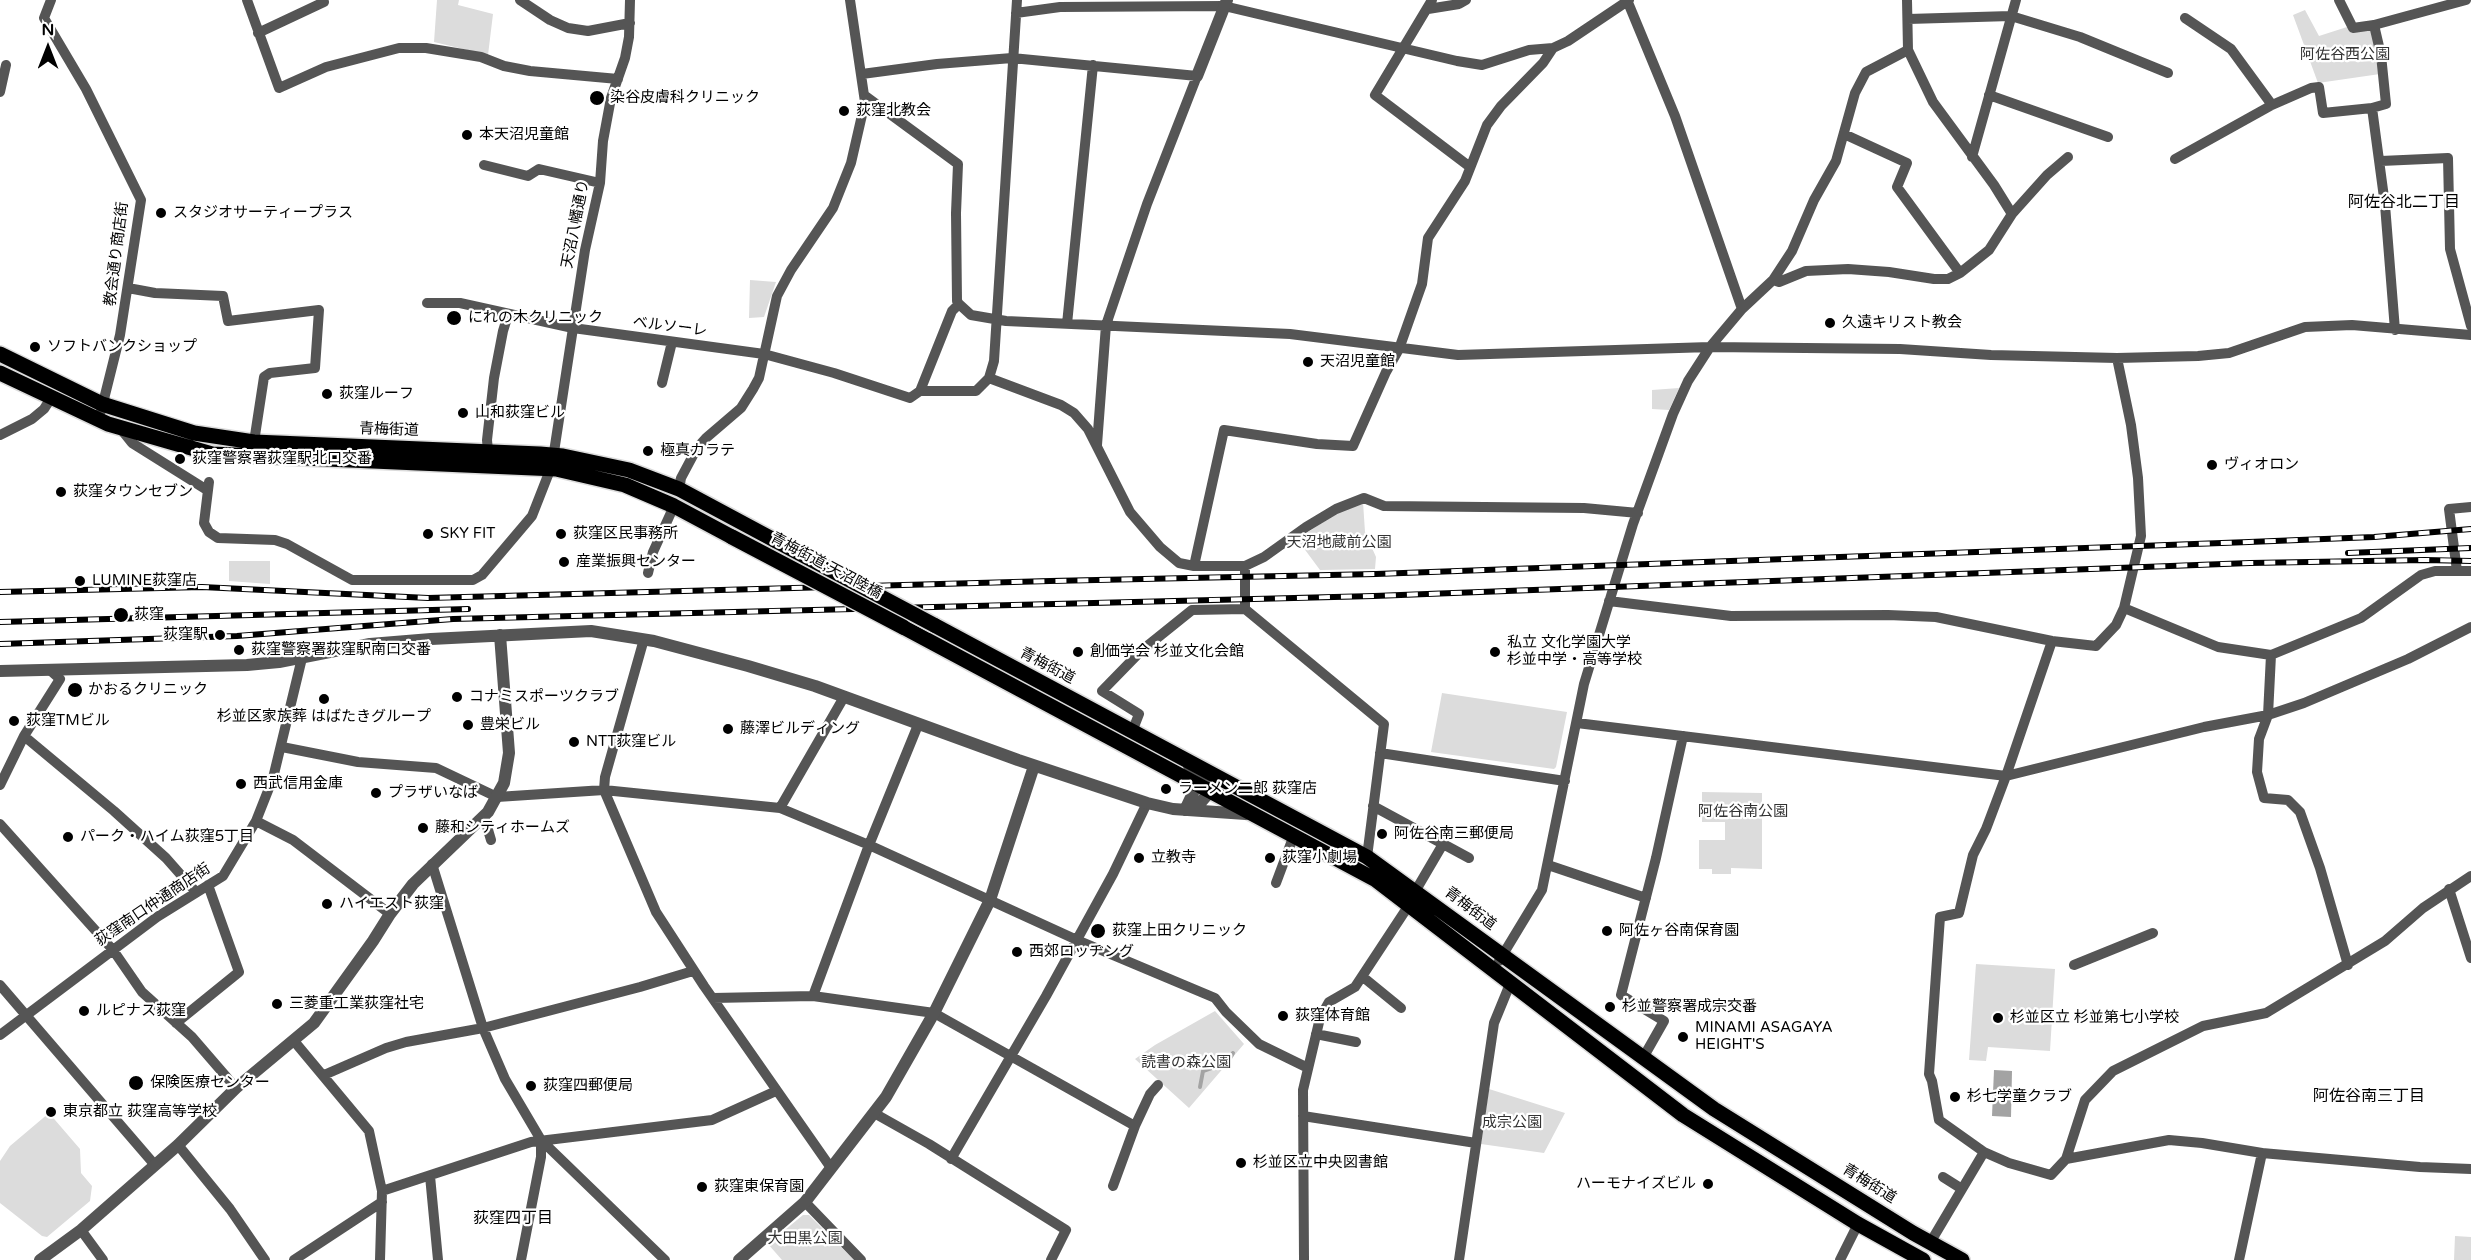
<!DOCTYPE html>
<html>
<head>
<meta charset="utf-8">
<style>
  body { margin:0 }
  #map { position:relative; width:2471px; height:1260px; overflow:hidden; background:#fff; font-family:"Varela Round",sans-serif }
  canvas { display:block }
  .north { position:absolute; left:18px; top:18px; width:60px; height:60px; -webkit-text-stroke:4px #fff; paint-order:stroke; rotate:0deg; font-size:16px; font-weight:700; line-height:24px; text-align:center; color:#000 }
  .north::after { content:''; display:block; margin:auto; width:21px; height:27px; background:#000; clip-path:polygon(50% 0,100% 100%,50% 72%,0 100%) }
</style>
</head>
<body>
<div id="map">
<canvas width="2471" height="1260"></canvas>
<div class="north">N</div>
</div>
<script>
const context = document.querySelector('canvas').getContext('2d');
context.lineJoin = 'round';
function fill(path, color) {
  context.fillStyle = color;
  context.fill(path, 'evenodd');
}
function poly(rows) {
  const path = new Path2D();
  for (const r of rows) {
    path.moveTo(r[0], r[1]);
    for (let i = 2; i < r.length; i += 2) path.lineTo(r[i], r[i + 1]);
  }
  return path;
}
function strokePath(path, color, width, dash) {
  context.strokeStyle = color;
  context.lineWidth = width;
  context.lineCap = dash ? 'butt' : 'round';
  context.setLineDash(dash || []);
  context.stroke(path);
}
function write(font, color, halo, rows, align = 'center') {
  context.font = font + ' "Varela Round","Noto Sans JP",sans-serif';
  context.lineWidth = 4.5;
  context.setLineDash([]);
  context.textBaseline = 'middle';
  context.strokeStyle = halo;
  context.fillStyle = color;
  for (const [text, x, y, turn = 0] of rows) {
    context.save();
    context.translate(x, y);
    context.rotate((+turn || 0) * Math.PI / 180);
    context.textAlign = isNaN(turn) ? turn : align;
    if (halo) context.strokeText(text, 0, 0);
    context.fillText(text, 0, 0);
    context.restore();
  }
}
const green = poly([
  [437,0,459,0,458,5,493,14,488,55,434,42],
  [2305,10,2319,36,2347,27,2372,29,2380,74,2318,83,2293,15],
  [750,280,776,282,764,317,749,318],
  [1679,388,1669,410,1652,409,1652,390],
  [1363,502,1365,532,1376,557,1375,569,1320,570,1297,539,1347,507],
  [229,561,270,561,270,584,229,581],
  [1442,693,1567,712,1556,767,1554,769,1431,752],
  [1702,792,1762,793,1762,869,1731,868,1731,874,1712,874,1712,869,1699,869,1699,840,1725,840,1725,822,1702,822],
  [1976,964,2055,969,2050,1051,1988,1047,1986,1061,1969,1060],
  [1215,1011,1244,1044,1189,1108,1135,1059,1155,1045],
  [1489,1089,1565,1113,1544,1153,1481,1144],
  [49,1113,80,1149,81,1173,92,1186,90,1201,47,1237,42,1236,0,1203,0,1161,10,1146],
  [803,1215,809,1215,854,1260,782,1260,768,1244],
  [2455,1236,2471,1237,2471,1260,2454,1260]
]);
const water = poly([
  [1994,1070,2012,1071,2011,1117,1992,1116]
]);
const stream = poly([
  [1200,1087,1203,1071,1228,1062,1233,1053]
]);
const minor = poly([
  [51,0,44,18,86,89,141,200,120,335,101,411],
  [247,0,279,88,326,67,399,48,426,48,481,57,504,66,530,71,618,79],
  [520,0,550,20,568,28,588,31,630,23],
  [1432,0,1375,95,1470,167],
  [1627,0,1675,116,1742,309],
  [1907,0,1908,50,1933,102,1994,185,2012,214],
  [2339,0,2353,28,2374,25,2466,0],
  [1428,9,1459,4,1466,0],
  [1016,13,1060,7,1224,6,1457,61,1482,65,1529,50,1553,48,1568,41,1629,0],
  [2185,18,2231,49,2272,105],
  [1908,19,2011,16,2080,37,2168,73],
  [258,33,324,2],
  [862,74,937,64,1012,58,1197,76,1147,204,1106,325,1097,445],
  [0,92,6,65],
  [1989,95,2108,137],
  [2372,108,2385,205,2395,330],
  [1844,134,1907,163,1897,187,1960,273],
  [1972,157,2016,0],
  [2175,159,2272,105,2311,88,2319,87,2323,113,2372,108,2386,104,2381,55,2374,25],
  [2381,161,2448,158,2450,249,2471,326],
  [484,165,528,176,539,169,600,183],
  [1773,280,1779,282,1806,271,1848,269,1889,272,1934,279,1948,279,1960,273,1989,250,2012,214,2047,175,2068,157],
  [128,288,155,293,223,296,228,321,319,310,315,368,270,373,264,377,254,442],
  [427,303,460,303,573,328,764,354,834,373,910,398,920,391,952,311,959,304,957,301,956,213,958,164,864,95],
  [959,304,971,315,1006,321,1290,334,1458,355,1710,347,1900,349,1991,355,2117,358,2198,356,2229,353,2305,327,2352,325,2471,335],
  [1067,324,1093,65],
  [989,378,1061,405,1074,413,1088,429,1130,512,1160,547,1179,563,1194,566,1245,566,1264,557,1306,527,1336,509,1364,498,1384,506,1584,508,1638,513],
  [662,383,672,342],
  [920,391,976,391,989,378,994,361,1017,0],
  [120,428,132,443,207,490],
  [0,435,32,419,44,409,51,398],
  [488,451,487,440,494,378,503,331,508,315],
  [209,482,204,523,209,532,218,538,275,540,287,544,352,580,473,580,482,575,532,516,552,465,585,250,600,183,603,141,611,98,625,58,629,37,630,0],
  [679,489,681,478,697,448,706,438,741,408,753,389,759,378,777,296,791,270,833,208,851,163,865,102,850,0],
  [1194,566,1224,430,1317,444,1353,446,1386,372,1399,349,1417,298,1422,284,1428,238,1465,181,1487,125,1501,106,1543,63,1553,48],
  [2457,571,2449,509,2471,507],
  [648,573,653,552,674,506],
  [1609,601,1731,616,1888,615,1936,617,2052,641,2096,646,2116,625,2124,608,2141,536,2138,478,2131,425,2117,358],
  [2124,608,2218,647,2271,655,2361,618,2421,575,2435,571,2471,571],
  [1245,609,1245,566],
  [644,639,605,777,604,790,656,912,704,986,831,1168],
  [2052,641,2006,776,1986,829,1973,855,1959,913,1940,917,1929,1074,1932,1081,1939,1120,1984,1152,2009,1163,2051,1175,2066,1159,2085,1100,2113,1071,2203,1026,2266,1013,2385,941,2423,908,2471,876],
  [2271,655,2268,715,2259,739,2257,772,2264,798,2288,800,2300,812,2320,868,2348,965],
  [1577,723,2006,776,2204,727,2268,715,2304,703,2408,659,2471,627],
  [1132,732,1139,714,1102,691,1141,651,1192,610,1245,609,1384,724,1367,857],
  [24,736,114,811,166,858,196,892],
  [282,747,358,762,436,768,497,797,604,790,780,808,869,845,1077,940,1215,998,1226,1012,1259,1044,1308,1068],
  [1380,753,1565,781],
  [0,785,24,736,60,679,51,671],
  [1373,806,1469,858],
  [780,808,844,697],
  [484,816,491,840],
  [256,821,293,840,390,914],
  [0,824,113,950,142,992,192,1037,236,1088],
  [432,864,483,1028,505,1079,541,1140,665,1260],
  [1548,865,1646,898],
  [1276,883,1294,835],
  [2449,889,2471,958],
  [1416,890,1443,844],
  [1499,961,1542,890,1584,684,1633,524,1673,414,1688,381,1710,347,1742,309,1773,280,1792,251,1814,200,1836,161,1855,93,1866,72,1908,50],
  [2074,965,2153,933],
  [1363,977,1401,1008],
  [0,985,154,1164],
  [813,996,869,845,918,725],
  [713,998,813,996,934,1013,1135,1126],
  [176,1023,239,972,208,885],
  [1316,1034,1356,1042],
  [0,1035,157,917,223,876,256,821,273,778,302,658],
  [294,1041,369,1131,382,1191,380,1260],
  [1643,1058,1664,1021,1621,995,1656,858,1683,736],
  [324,1075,386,1048,406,1042,483,1028,640,987,693,971],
  [874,1113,929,1144,1066,1230,1051,1260],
  [1303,1116,1476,1143],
  [178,1145,230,1209,265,1260],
  [951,1159,1046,996,1113,874,1147,803],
  [2066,1159,2169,1140,2202,1143,2262,1153,2420,1167,2471,1169],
  [430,1176,438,1260],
  [1943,1177,1962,1189],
  [1113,1186,1135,1126,1150,1094,1158,1085],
  [382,1191,531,1142,712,1120,776,1091],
  [805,1202,861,1260],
  [81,1230,103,1260],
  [1930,1243,1984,1152],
  [294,1260,382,1202],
  [521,1260,541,1157,541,1140],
  [1304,1260,1303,1090,1320,1018,1329,1002,1355,987,1409,905],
  [1459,1260,1494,1023,1510,984],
  [1840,1260,1858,1224],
  [2239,1260,2262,1153]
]);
const tertiary = poly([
  [1197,76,1227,0],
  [0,671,247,665,279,662,370,644,431,639,591,631,654,641,748,666,815,686,1018,760,1147,803,1173,809,1246,814],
  [1186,809,1201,802,1207,795,1203,779,1189,766],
  [1185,810,1193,793,1190,781],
  [40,1260,81,1230,178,1145,236,1088,314,1023,373,941,390,914,413,884,488,812,504,783,509,753,500,635],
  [739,1260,805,1202,886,1097,934,1013,990,900,1034,766]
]);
const primary = poly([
  [0,354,102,404,194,433,254,442,540,454,563,456,629,470,679,489,776,541],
  [0,373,108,424,212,454,556,469,625,485,674,506,732,537],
  [934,625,1367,857,1714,1109,1913,1233,1962,1260],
  [903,627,1376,880,1683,1115,1858,1224,1923,1260]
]);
const rail = poly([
  [2348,553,2471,548],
  [0,592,202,587,428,598,1050,581,1376,574,2249,542,2374,537,2471,529],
  [0,622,468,609],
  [0,644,237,636,453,619,1374,596,2250,563,2425,560,2471,561]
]);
const primaryBridge = poly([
  [732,537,903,627],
  [776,541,934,625]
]);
const markers = [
  [597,98,8,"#000"],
  [844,111,6,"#000"],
  [467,135,6,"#000"],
  [161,213,6,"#000"],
  [454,318,8,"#000"],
  [1830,323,6,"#000"],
  [35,347,6,"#000"],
  [1308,362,6,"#000"],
  [327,394,6,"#000"],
  [463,413,6,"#000"],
  [648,451,6,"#000"],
  [180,459,6,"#000"],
  [2212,465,6,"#000"],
  [61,492,6,"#000"],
  [428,534,6,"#000"],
  [561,534,6,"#000"],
  [564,562,6,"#000"],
  [80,581,6,"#000"],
  [121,615,8,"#000"],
  [220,635,6,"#000"],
  [239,650,6,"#000"],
  [1078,652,6,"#000"],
  [1495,652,6,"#000"],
  [75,690,8,"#000"],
  [457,697,6,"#000"],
  [324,699,6,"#000"],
  [14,721,6,"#000"],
  [468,725,6,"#000"],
  [728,729,6,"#000"],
  [574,742,6,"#000"],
  [241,784,6,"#000"],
  [1166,789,6,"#000"],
  [376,793,6,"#000"],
  [423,828,6,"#000"],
  [1382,834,6,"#000"],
  [68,837,6,"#000"],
  [1139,858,6,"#000"],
  [1270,858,6,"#000"],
  [327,904,6,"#000"],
  [1098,931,8,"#000"],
  [1607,931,6,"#000"],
  [1017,952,6,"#000"],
  [277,1004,6,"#000"],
  [1610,1007,6,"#000"],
  [84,1011,6,"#000"],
  [1283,1016,6,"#000"],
  [1998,1018,6,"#000"],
  [1683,1037,6,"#000"],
  [136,1083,8,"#000"],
  [531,1086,6,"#000"],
  [1955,1097,6,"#000"],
  [51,1112,6,"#000"],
  [1241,1163,6,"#000"],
  [1708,1184,6,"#000"],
  [702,1187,6,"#000"]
];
const parkNames = [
  ["阿佐谷西公園",2345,55],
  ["天沼地蔵前公園",1339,543],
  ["阿佐谷南公園",1743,812],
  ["読書の森公園",1186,1063],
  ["成宗公園",1512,1123],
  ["大田黒公園",805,1239]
];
const poiNames = [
  ["染谷皮膚科クリニック",610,98],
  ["荻窪北教会",856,111],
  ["本天沼児童館",479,135],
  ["スタジオサーティープラス",173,213],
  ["にれの木クリニック",468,318],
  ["久遠キリスト教会",1842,323],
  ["ソフトバンクショップ",47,347],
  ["天沼児童館",1320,362],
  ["荻窪ルーフ",339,394],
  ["山和荻窪ビル",475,413],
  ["極真カラテ",660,451],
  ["荻窪警察署荻窪駅北口交番",192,459],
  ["ヴィオロン",2224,465],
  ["荻窪タウンセブン",73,492],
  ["SKY FIT",440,534],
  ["荻窪区民事務所",573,534],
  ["産業振興センター",576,562],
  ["LUMINE荻窪店",92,581],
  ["荻窪",134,615],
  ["荻窪駅",208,635,"right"],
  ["私立 文化学園大学",1507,643],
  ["杉並中学・高等学校",1507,660],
  ["荻窪警察署荻窪駅南口交番",251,650],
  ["創価学会 杉並文化会館",1090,652],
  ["かおるクリニック",88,690],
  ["コナミスポーツクラブ",469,697],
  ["杉並区家族葬 はばたきグループ",324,717,"center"],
  ["荻窪TMビル",26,721],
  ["豊栄ビル",480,725],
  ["藤澤ビルディング",740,729],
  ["NTT荻窪ビル",586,742],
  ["西武信用金庫",253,784],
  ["ラーメン二郎 荻窪店",1178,789],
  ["プラザいなば",388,793],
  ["藤和シティホームズ",435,828],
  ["阿佐谷南三郵便局",1394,834],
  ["パーク・ハイム荻窪5丁目",80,837],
  ["立教寺",1151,858],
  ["荻窪小劇場",1282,858],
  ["ハイエスト荻窪",339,904],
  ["荻窪上田クリニック",1112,931],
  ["阿佐ヶ谷南保育園",1619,931],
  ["西郊ロッヂング",1029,952],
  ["三菱重工業荻窪社宅",289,1004],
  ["杉並警察署成宗交番",1622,1007],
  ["ルピナス荻窪",96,1011],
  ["荻窪体育館",1295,1016],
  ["杉並区立 杉並第七小学校",2010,1018],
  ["MINAMI ASAGAYA",1695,1028],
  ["HEIGHT'S",1695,1045],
  ["保険医療センター",150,1083],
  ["荻窪四郵便局",543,1086],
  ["杉七学童クラブ",1967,1097],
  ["東京都立 荻窪高等学校",63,1112],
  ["杉並区立中央図書館",1253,1163],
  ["ハーモナイズビル",1696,1184,"right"],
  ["荻窪東保育園",714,1187]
];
const streetNames = [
  ["天沼八幡通り",576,224,-79],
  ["教会通り商店街",117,254,-83],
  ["ベルソーレ",670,327,7],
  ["青梅街道",389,430,2],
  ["青梅街道;天沼陸橋",826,566,28],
  ["青梅街道",1047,666,28],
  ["荻窪南口仲通商店街",153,905,-34],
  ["青梅街道",1470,909,37],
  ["青梅街道",1869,1184,32]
];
const neighbourhoodNames = [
  ["阿佐谷北二丁目",2404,203],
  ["阿佐谷南三丁目",2369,1097],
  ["荻窪四丁目",513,1219]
];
fill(green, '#dcdcdc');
fill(water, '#a3a3a3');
strokePath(stream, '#a3a3a3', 4);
strokePath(primary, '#dbdbdb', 18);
strokePath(minor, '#555', 10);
strokePath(tertiary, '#555', 12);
strokePath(primary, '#000', 15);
strokePath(rail, '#000', 6);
strokePath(rail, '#fff', 4, [11]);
strokePath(primaryBridge, '#dbdbdb', 18, []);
strokePath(primaryBridge, '#000', 15);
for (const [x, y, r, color] of markers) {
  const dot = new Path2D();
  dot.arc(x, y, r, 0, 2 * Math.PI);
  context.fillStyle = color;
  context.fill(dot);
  strokePath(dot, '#fff', 2);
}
write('15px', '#333', '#fff', parkNames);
write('15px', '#000', '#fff', poiNames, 'left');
write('15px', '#000', '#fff', streetNames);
write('16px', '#000', '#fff', neighbourhoodNames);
</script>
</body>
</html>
